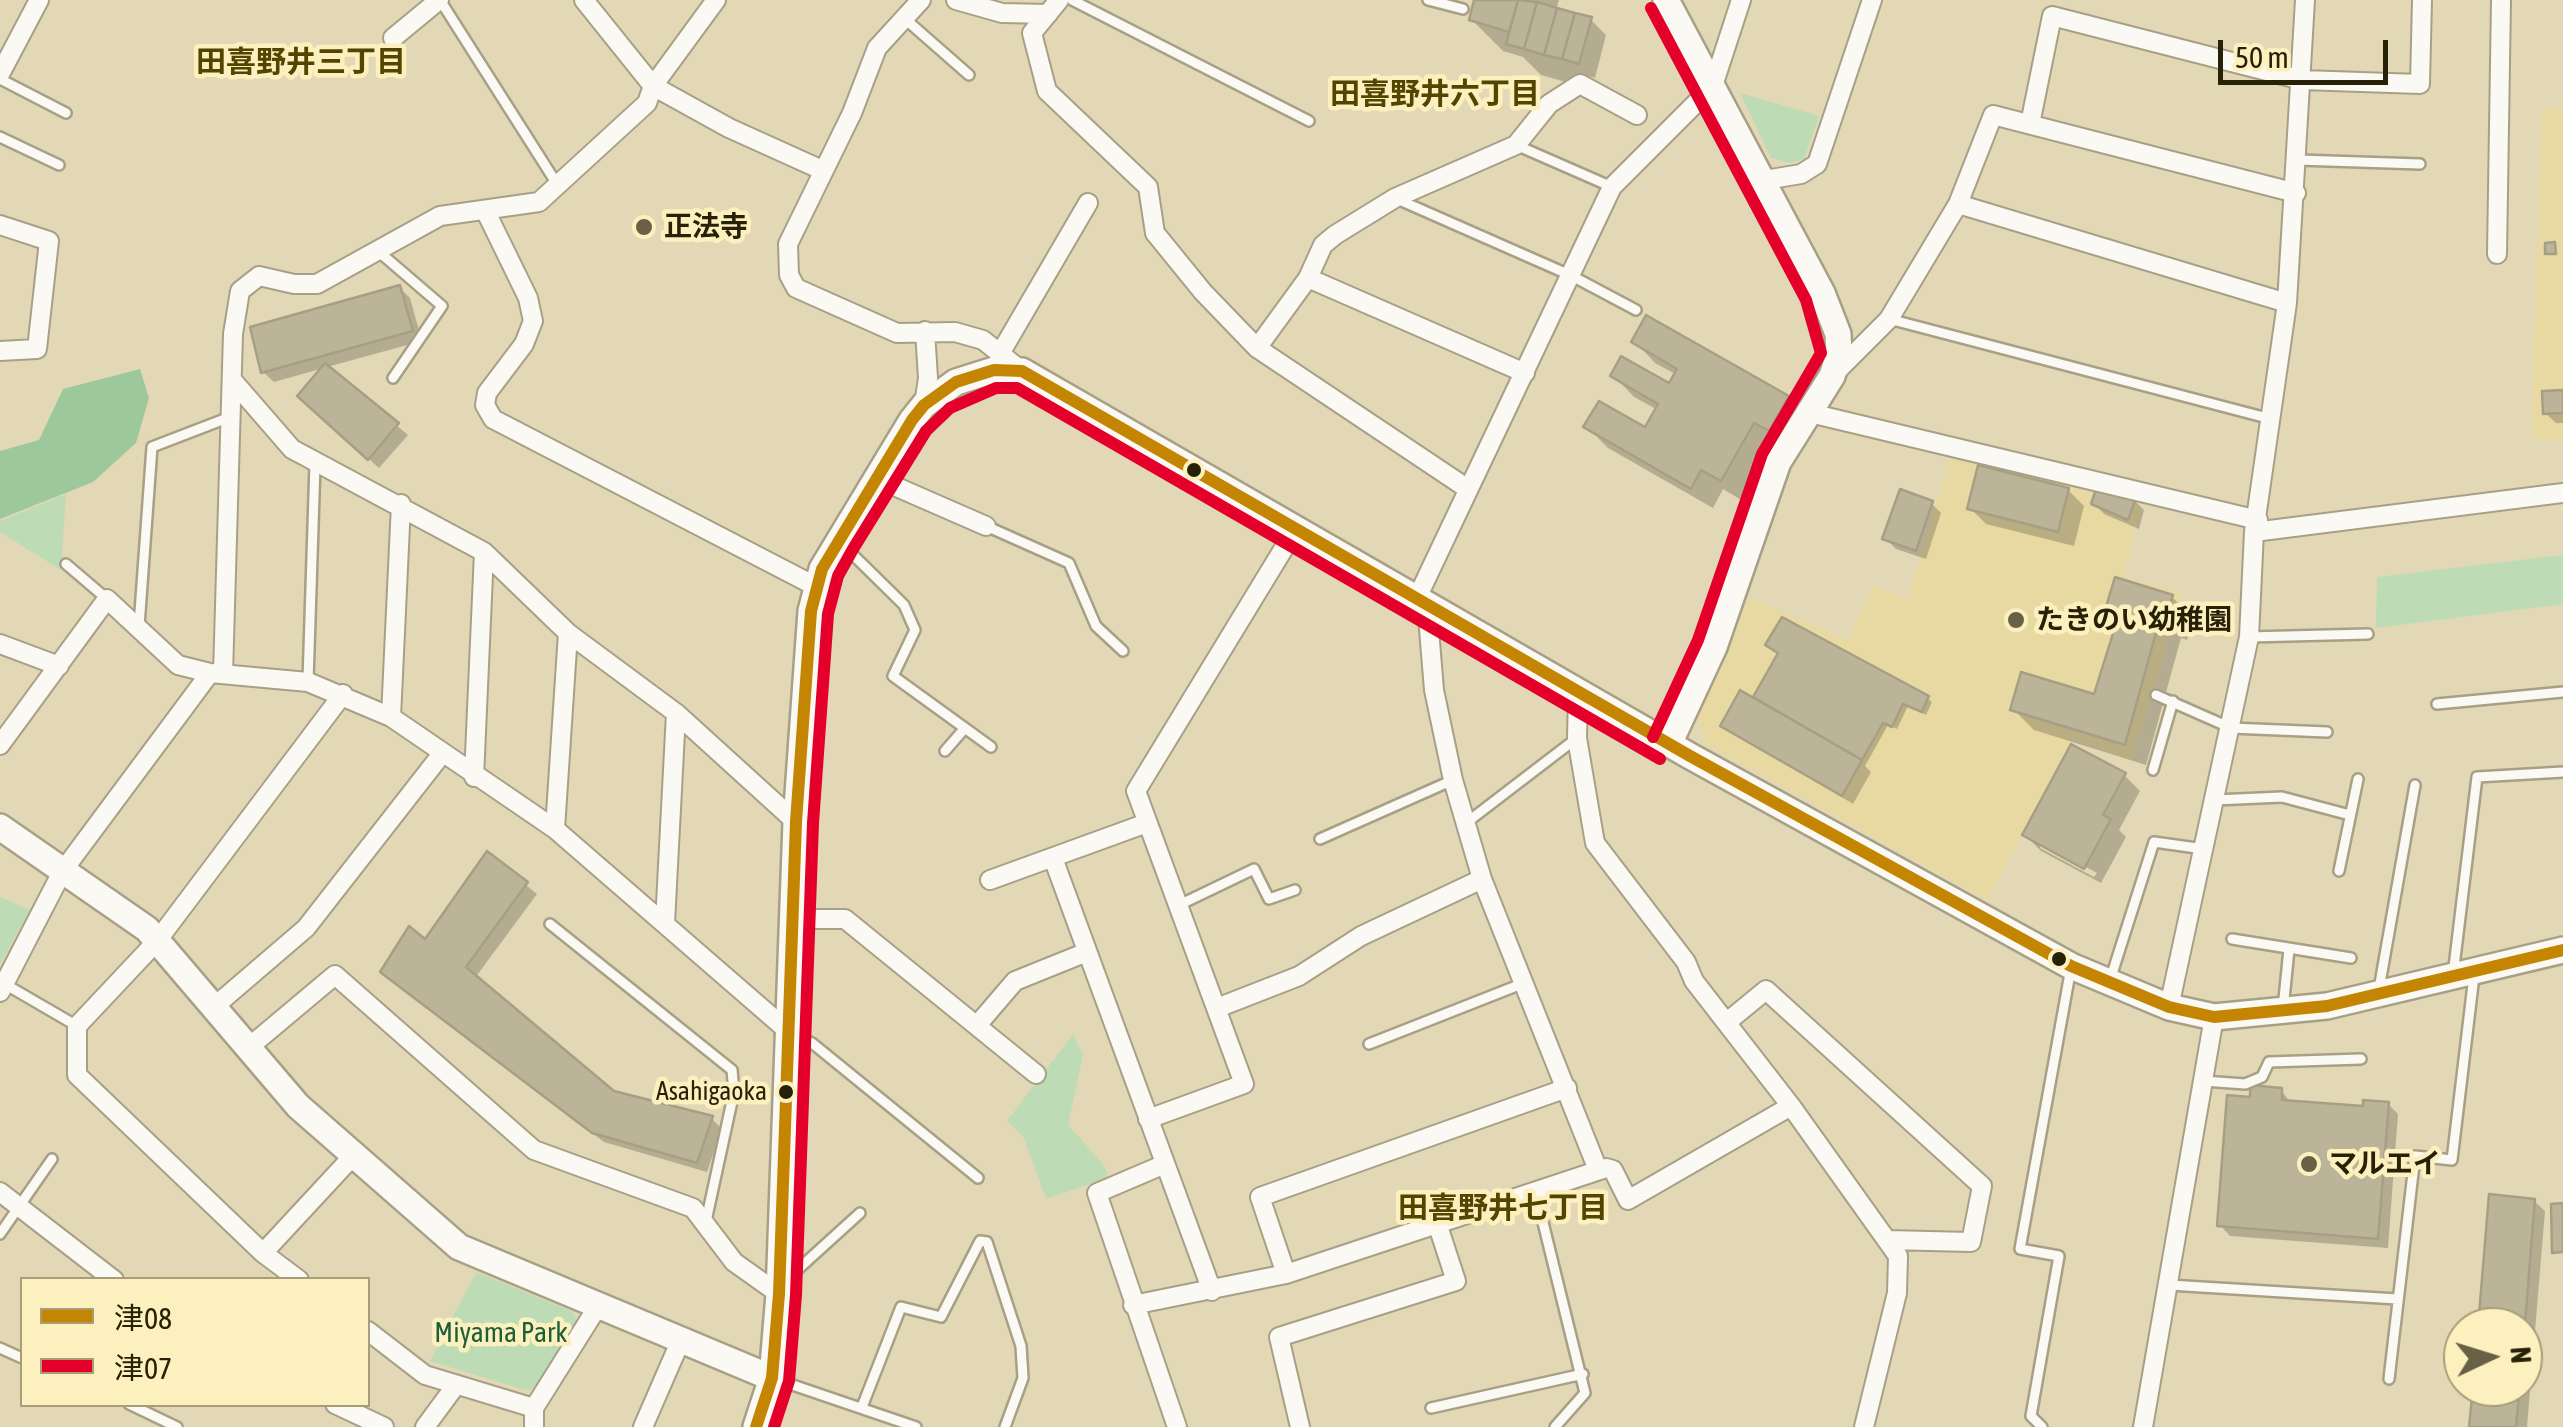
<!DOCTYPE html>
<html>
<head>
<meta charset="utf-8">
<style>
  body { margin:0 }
  #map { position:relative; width:2563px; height:1427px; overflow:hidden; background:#e2d8b6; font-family:"Asap Condensed","Noto Sans JP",sans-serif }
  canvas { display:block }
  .legend { position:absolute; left:20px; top:1277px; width:350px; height:130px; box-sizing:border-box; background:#fdf0bf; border:2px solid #a79d76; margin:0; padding:12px 18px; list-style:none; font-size:30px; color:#272108 }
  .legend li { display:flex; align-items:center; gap:20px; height:50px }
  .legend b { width:50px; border:2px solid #a79d76 }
  .north { position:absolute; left:2443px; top:1307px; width:100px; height:100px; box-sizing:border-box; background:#fdf0bf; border:2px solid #a79d76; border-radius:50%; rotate:86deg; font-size:28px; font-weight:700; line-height:40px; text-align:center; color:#272108 }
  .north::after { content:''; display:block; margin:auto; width:35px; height:45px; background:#686145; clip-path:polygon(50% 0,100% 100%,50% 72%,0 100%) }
  .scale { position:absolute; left:2218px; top:40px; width:170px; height:45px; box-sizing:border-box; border:5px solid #272108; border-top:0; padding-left:12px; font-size:30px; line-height:35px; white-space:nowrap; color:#272108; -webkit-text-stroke:8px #fdf0bf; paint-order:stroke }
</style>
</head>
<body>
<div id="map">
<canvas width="2563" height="1427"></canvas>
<ul class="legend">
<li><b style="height:12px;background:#c38502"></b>津08</li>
<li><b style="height:12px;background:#e4002b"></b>津07</li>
</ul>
<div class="north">N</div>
<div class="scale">50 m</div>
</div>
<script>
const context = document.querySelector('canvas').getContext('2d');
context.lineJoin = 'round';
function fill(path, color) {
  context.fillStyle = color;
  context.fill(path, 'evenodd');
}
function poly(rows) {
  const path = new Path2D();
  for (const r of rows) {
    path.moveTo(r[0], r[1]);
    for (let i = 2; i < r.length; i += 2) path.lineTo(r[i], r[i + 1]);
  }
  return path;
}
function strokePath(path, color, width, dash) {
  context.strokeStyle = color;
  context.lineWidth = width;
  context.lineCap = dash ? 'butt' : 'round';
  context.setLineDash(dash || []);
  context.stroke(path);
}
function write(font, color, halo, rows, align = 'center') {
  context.font = font + ' "Asap Condensed","Noto Sans JP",sans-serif';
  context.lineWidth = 9;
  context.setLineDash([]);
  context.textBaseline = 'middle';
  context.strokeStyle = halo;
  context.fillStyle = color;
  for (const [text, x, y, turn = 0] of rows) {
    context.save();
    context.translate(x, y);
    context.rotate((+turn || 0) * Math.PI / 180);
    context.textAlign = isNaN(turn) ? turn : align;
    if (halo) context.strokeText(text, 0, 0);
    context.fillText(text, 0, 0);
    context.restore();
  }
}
const built = poly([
  [2542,108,2563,108,2563,439,2531,439],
  [1951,454,2144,498,2123,577,2182,593,2131,763,2074,739,1987,900,1706,744,1696,712,1725,661,1748,597,1848,640,1872,586,1908,598]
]);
const green = poly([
  [1740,93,1819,116,1804,159,1790,163,1771,158],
  [66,494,61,570,0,532,0,521],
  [2563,555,2563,604,2376,628,2377,577],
  [0,897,30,910,0,964],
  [1073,1034,1083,1055,1068,1125,1104,1165,1108,1178,1046,1199,1024,1138,1007,1121],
  [476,1272,573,1312,577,1321,535,1388,525,1390,430,1361]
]);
const forest = poly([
  [140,369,149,398,136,443,93,482,0,519,0,451,39,440,63,389]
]);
const shadow = poly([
  [1477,0,1559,0,1556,10,1590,19,1606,35,1595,78,1585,75,1576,85,1541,75,1523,57,1503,51,1472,20],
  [400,288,410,298,422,341,327,367,408,435,379,468,311,406,324,368,274,382,263,372],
  [1634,341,1787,398,1808,420,1776,442,1743,501,1723,489,1713,508,1608,448,1587,427,1646,431,1658,410,1634,397,1613,375,1670,386,1677,375,1655,363],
  [2563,392,2563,423,2556,423,2545,413],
  [2068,490,2084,506,2074,546,1986,524,1970,508],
  [2134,500,2144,510,2139,529,2104,514,2094,503],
  [1931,503,1941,513,1926,559,1896,549,1885,538],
  [2172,597,2193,618,2187,640,2181,638,2146,765,2034,730,2013,709,2096,698,2116,631,2105,619],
  [1756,697,1927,698,1932,702,1926,715,1908,706,1897,729,1888,725,1865,766,1871,772,1853,804,1723,725,1764,704],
  [2124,775,2140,791,2119,830,2126,837,2101,883,2041,851,2025,835],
  [2040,842,2097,873,2094,877,2040,848],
  [488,854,537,894,475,978,613,1093,712,1119,722,1129,707,1172,604,1142,393,982],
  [2281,1090,2291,1103,2365,1108,2388,1104,2398,1114,2388,1248,2230,1236,2220,1225,2252,1100],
  [2534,1201,2545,1211,2527,1427,2472,1427,2475,1387,2523,1387,2523,1327,2480,1327]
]);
const building = poly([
  [1474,0,1518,0,1509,32,1469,20,1474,0],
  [1518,0,1537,2,1524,49,1506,44,1518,0],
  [1537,2,1557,8,1544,55,1524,49,1537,2],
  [1557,8,1575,13,1562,59,1544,55,1557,8],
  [1575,13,1592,17,1579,64,1562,59,1575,13],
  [2555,242,2556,254,2545,254,2545,243,2555,242],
  [400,285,413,331,261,373,250,327,400,285],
  [1646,315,1789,396,1769,431,1754,423,1721,481,1701,470,1691,489,1583,427,1599,401,1645,427,1658,404,1610,376,1621,356,1669,383,1677,369,1631,342,1646,315],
  [325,363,399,423,368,460,297,396,325,363],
  [2563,390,2563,413,2543,414,2542,391,2563,390],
  [1978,465,2069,488,2058,532,1967,509,1978,465],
  [1900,489,1933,501,1916,551,1882,539,1900,489],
  [2096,489,2136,498,2128,520,2091,504,2096,489],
  [2115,577,2173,595,2165,620,2160,618,2125,745,2010,710,2021,672,2094,694,2116,624,2102,620,2115,577],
  [1782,617,1929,696,1922,712,1903,704,1892,727,1883,723,1862,760,1753,697,1778,653,1765,645,1782,617],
  [1740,690,1862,760,1842,796,1720,726,1740,690],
  [2071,744,2126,773,2103,815,2111,819,2084,869,2022,835,2071,744],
  [487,851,528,882,466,967,614,1091,713,1116,697,1163,592,1133,380,972,409,926,425,939,487,851],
  [2250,1085,2282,1088,2282,1100,2363,1106,2363,1100,2389,1102,2378,1239,2217,1226,2227,1095,2250,1097,2250,1085],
  [2489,1194,2535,1199,2523,1348,2523,1327,2478,1327,2489,1194],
  [2563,1203,2563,1252,2552,1253,2551,1204,2563,1203],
  [2473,1387,2520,1387,2516,1427,2469,1427,2473,1387]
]);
const lane = poly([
  [440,0,557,184],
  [1072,0,1309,121],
  [1428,0,1463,9],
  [904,18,969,75],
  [0,79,66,113],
  [0,137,59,165],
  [1516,145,1612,187],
  [2298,160,2420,164],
  [1397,199,1572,276,1636,310],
  [378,251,442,306,393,378],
  [1889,319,2271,419],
  [986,526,1069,563,1096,626,1123,651],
  [841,543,904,605,915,630,893,676,991,747],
  [66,564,107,599],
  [139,626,152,447,230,417],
  [2249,637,2368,634],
  [308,681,315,464],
  [2156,695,2231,728,2327,732],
  [2437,704,2563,692],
  [945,751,965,728],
  [2153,770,2173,701],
  [2215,800,2282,797,2350,815],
  [1466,823,1577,738],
  [1320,839,1453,780],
  [2339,871,2358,779],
  [1177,906,1254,869,1269,899,1295,890],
  [550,924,732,1070,734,1092,706,1221],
  [2232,939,2351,958],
  [2453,975,2477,777,2563,772],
  [2111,977,2154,842,2204,849],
  [3,983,77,1026],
  [2379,989,2415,785],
  [2283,1009,2289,949],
  [791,1033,812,1043,978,1178],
  [1369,1044,1524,983],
  [2203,1081,2245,1084,2262,1077,2269,1062,2361,1059],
  [1536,1194,1585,1393,1555,1427],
  [0,1234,52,1159],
  [784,1282,860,1213],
  [2169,1285,2397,1299],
  [0,1348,22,1358],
  [772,1378,916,1427],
  [2389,1379,2415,1156,2452,1160,2474,976],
  [129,1404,177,1427],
  [862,1407,901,1307,941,1317,980,1241,987,1242,1021,1346,1023,1378,1005,1427],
  [1431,1408,1583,1374],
  [2042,1427,2031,1416,2059,1256,2020,1249,2071,968]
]);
const street = poly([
  [584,0,653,86,729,128,822,170],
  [921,0,877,48,852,113,788,244,789,275,796,288,897,333,955,332,983,340,1022,371],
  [956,0,1002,13,1048,14],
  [1059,0,1032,33,1047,91,1148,187,1155,233,1203,292,1257,348,1468,489],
  [393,38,439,0],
  [0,74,39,0],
  [2030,124,2052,16,2302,80,2420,84,2422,0],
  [1765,180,1801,174,1817,164,1872,0],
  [1958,204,2287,303],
  [485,210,528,298,533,321,524,344,487,393,485,405,493,419,817,587],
  [0,225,49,241,37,349,0,351],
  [2497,254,2501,0],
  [1308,278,1525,373],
  [1257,348,1308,278,1323,245,1335,235,1395,198,1516,145,1549,104,1580,84,1637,115],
  [1001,352,1088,203],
  [1836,372,1889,319,1958,204,1993,115,2296,193],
  [233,381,292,449,484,552,568,633,676,713,796,822],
  [924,405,928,378,925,331],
  [1810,413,2258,520],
  [876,478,986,526],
  [2254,532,2563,493],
  [1417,598,1612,187,1713,86,1741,0],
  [1427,605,1434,690,1453,780,1482,879,1598,1170],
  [0,644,59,666],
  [223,674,233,334,240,291,259,276,294,284,317,284,440,216,539,202,647,103,653,86,716,0],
  [1578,693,1577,738,1595,843,1686,962,1694,981,1791,1106,1898,1256,1897,1293,1864,1427],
  [391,717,401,504],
  [0,745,107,599,178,665,210,673,308,682,391,717,555,829,788,1031],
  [474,777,484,552],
  [555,829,568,633],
  [1053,858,1212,1291],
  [990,880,1147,823],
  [792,919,845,919,1036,1074],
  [665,923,676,713],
  [0,992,62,872,210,673],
  [215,1006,306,928,441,755],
  [2169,1007,2249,637,2254,532,2287,303,2305,0],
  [1217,1008,1299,976,1361,936,1482,879],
  [1727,1022,1766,990,1982,1186,1971,1242,1887,1240],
  [979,1023,1015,981,1087,952],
  [248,1048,335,975,534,1150,693,1208,734,1262,779,1294],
  [1148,1119,1244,1084,1136,791,1295,530],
  [1165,1164,1097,1193,1177,1427],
  [0,1192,114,1280],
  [263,1253,353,1156],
  [1286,1274,1260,1197,1567,1088],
  [299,1280,263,1253,77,1075,77,1026,157,941,343,694],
  [1133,1305,1286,1274,1606,1168,1613,1170,1628,1200,1791,1106],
  [368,1331,425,1375,534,1408],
  [335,1404,384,1427],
  [425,1427,456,1385],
  [534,1427,534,1408,598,1306],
  [643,1427,680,1342],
  [1300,1427,1279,1337,1456,1281,1438,1226],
  [2143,1427,2214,1017]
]);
const secondary = poly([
  [1666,0,1822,293,1838,334,1839,355,1832,376,1778,462,1714,647,1669,744],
  [0,827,147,929,298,1106,459,1247,772,1378],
  [756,1427,772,1378,779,1294,796,822,811,611,822,569,912,420,924,405,956,382,994,370,1022,371,1690,756,2071,966,2169,1007,2214,1017,2327,1006,2563,950]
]);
const bus1 = poly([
  [756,1427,772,1378,779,1294,796,822,811,611,822,569,912,420,924,405,956,382,994,370,1022,371,1690,756,2071,966,2169,1007,2214,1017,2327,1006,2563,950]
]);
const bus2 = poly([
  [1651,8,1806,300,1821,353,1762,454,1698,640,1653,737],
  [774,1427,789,1381,796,1295,813,823,828,614,838,576,853,549,926,431,950,408,996,388,1017,388,1660,759]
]);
const markers = [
  [644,227,10,"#686145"],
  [1194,470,9,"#272108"],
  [2016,620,10,"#686145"],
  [2059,959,9,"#272108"],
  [786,1092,9,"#272108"],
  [2309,1164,10,"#686145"]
];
const busNames = [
  ["Asahigaoka",767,1092]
];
const poiNames = [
  ["正法寺",664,227],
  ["たきのい幼稚園",2036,620],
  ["マルエイ",2329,1164]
];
const parkNames = [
  ["Miyama Park",501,1333]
];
const neighbourhoodNames = [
  ["田喜野井三丁目",301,63],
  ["田喜野井六丁目",1435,95],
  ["田喜野井七丁目",1503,1209]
];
fill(built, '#e8d9a3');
fill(green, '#bddbb5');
fill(forest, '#9dc89b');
fill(shadow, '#0003');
fill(building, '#bbb499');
strokePath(building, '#a79f84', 2.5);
strokePath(lane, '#a8a086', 14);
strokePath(street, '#a8a086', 22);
strokePath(secondary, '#a8a086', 30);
strokePath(lane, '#fbf9f4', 9);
strokePath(street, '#fbf9f4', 18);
strokePath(secondary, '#fbf9f4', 25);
strokePath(bus1, '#c38502', 12);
strokePath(bus2, '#e4002b', 12);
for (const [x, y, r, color] of markers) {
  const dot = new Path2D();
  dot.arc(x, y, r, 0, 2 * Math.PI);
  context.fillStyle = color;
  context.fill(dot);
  strokePath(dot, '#fdf0bf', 4);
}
write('26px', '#272108', '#fdf0bf', busNames, 'right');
write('bold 28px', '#272108', '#fdf0bf', poiNames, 'left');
write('28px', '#1e5e3a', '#fdf0bf', parkNames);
write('bold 30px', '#534400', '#fdf0bf', neighbourhoodNames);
</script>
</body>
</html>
